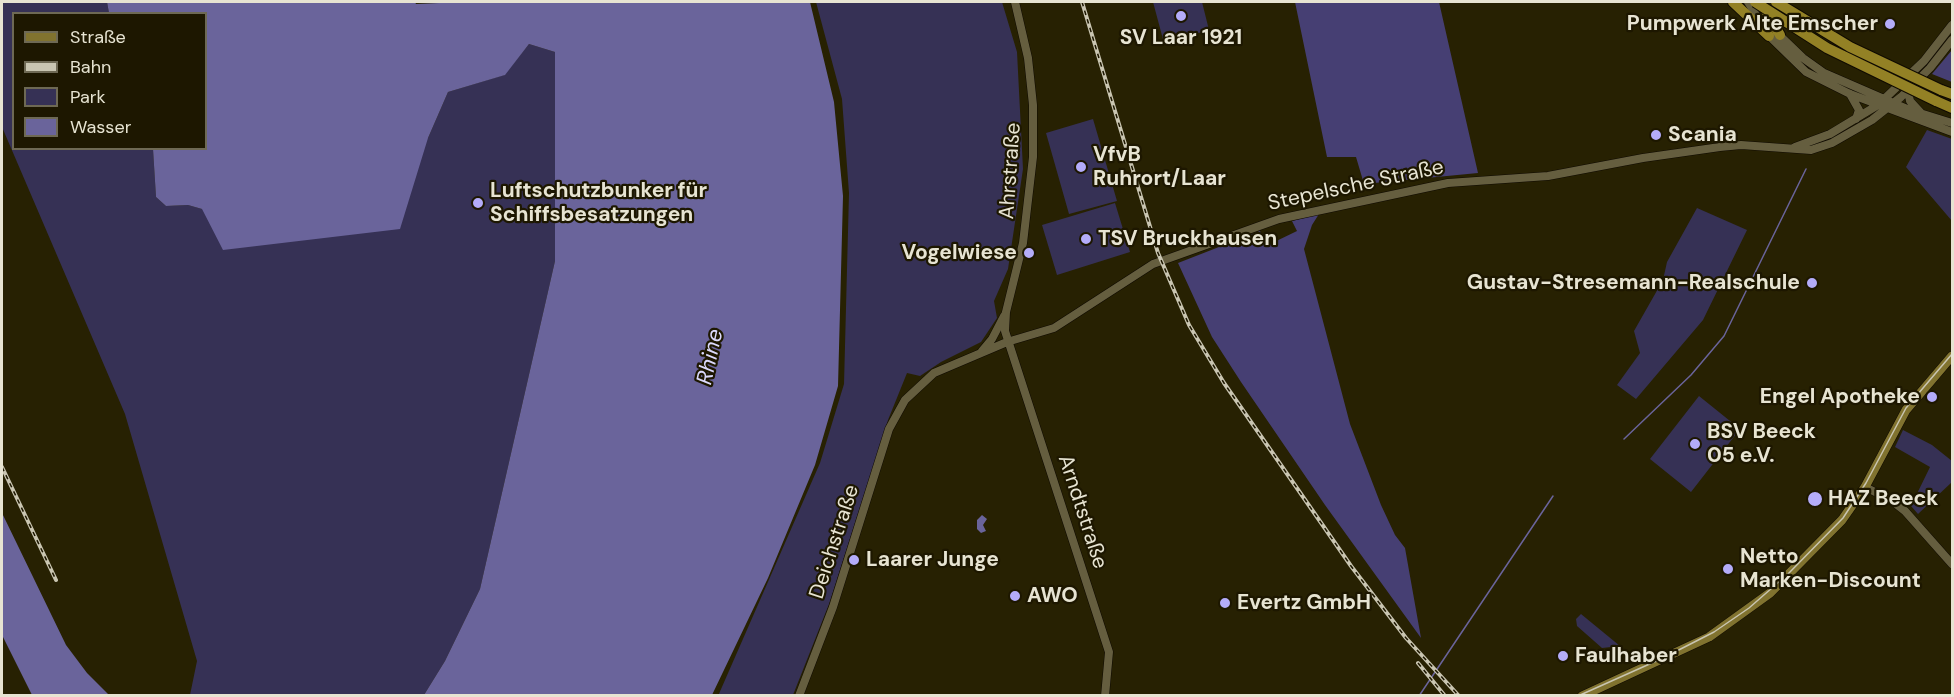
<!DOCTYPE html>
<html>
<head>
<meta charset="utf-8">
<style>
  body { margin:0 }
  #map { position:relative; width:1954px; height:697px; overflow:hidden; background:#272102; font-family:"DM Sans",sans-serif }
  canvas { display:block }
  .frame { position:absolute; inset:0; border:3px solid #e7e4d2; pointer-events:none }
  .legend { position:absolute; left:12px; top:12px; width:195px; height:138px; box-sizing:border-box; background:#1d1700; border:2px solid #6e6954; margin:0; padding:8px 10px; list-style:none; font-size:18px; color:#e7e4d2 }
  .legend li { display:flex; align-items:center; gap:12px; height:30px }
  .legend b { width:30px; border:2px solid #6e6954 }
</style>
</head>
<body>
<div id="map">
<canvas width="1954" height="697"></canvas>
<div class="frame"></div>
<ul class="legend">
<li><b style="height:8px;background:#81732f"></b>Straße</li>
<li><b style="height:8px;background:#c9c5b1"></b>Bahn</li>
<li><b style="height:16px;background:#363155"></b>Park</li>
<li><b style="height:16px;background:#6a649b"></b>Wasser</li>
</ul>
</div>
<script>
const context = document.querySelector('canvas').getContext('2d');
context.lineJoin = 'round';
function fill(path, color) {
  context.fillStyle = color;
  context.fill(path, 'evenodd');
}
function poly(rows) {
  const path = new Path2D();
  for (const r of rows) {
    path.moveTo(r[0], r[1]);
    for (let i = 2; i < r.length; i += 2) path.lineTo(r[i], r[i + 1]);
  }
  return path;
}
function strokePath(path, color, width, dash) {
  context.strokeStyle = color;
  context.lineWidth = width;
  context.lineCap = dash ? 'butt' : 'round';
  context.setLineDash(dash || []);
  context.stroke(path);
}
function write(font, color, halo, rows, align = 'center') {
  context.font = font + ' "DM Sans",sans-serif';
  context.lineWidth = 4.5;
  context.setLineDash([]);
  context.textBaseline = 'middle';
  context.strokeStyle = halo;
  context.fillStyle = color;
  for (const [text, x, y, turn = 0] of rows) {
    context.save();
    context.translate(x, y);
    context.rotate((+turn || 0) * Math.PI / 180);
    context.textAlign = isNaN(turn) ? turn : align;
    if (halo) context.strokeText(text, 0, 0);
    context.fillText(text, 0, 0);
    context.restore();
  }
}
const green = poly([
  [2,2,107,2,109,13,14,14,14,148,153,149,156,197,166,206,188,205,202,209,428,138,448,92,504,75,529,44,555,52,555,261,480,589,445,661,424,695,190,695,197,661,125,414,2,127],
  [816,2,1002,2,1017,52,1023,169,1008,269,994,301,997,318,981,342,941,362,920,376,907,373,888,420,829,604,793,695,718,696,820,463,844,384,849,193,842,99],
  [1153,2,1202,2,1209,30,1164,43],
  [1093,119,1117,201,1069,214,1046,133],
  [1927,130,1952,139,1952,221,1906,167],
  [1115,203,1130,252,1057,275,1042,225],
  [1697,208,1747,230,1703,320,1636,399,1617,385,1640,353,1634,331,1663,280,1667,262],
  [1699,396,1740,429,1691,492,1650,459],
  [1903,430,1932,445,1952,461,1952,482,1918,514,1911,506,1930,467,1895,447],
  [1581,614,1620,646,1602,648,1577,626,1576,619]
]);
const forest = poly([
  [1295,2,1439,2,1478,173,1364,184,1356,157,1327,157],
  [1952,50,1952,82,1932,74],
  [1319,214,1312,225,1304,249,1350,424,1381,505,1395,535,1405,548,1421,638,1325,505,1241,382,1212,337,1178,263,1260,231,1266,246,1297,231,1292,221]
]);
const water = poly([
  [107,2,415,2,416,4,462,2,810,2,834,102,843,196,838,386,815,465,768,578,712,695,424,695,445,661,480,589,555,261,555,52,529,44,505,75,448,92,428,138,400,229,223,250,202,209,188,205,166,206,156,197,153,149,206,148,206,14,109,13],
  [2,513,66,645,87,673,109,695,32,695,2,635],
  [982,515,987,519,983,525,986,531,981,533,977,529,977,520]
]);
const stream = poly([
  [1624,439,1691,375,1724,336,1806,169],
  [1419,696,1553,496]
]);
const minor = poly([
  [1015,2,1028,58,1033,105,1033,157,1023,243,1006,312,1005,331,1109,652,1105,696],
  [1748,2,1769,36,1806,72,1850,94,1952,132],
  [1777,33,1803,58,1824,73,1907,109,1952,123],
  [1908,91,1910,101,1921,113],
  [1850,94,1859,110,1856,119],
  [1795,147,1830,134,1878,105,1924,61,1952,25],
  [982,351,992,339,1004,316],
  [1865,487,1891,500,1905,511,1952,564],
  [799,696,833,607,889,429,905,400,934,373,1007,342,1054,328,1153,264,1279,219,1448,183,1548,176,1643,158,1720,147,1741,145,1811,150,1832,143,1872,120,1901,97,1930,68,1952,40]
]);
const major = poly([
  [1582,696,1709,637,1770,593,1842,520,1865,487,1906,410,1952,356]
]);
const highway = poly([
  [1733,2,1769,36],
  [1762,4,1780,35],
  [1941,90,1952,94],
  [1936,101,1952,108]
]);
const tram = poly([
  [1578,696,1663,658,1714,632,1749,608,1788,574,1843,518,1866,483,1906,408,1952,354]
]);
const rail = poly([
  [1082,2,1158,253,1189,325,1224,383,1351,566,1406,638,1459,696],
  [2,467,56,580],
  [1418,663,1445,696]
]);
const highwayBridge = poly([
  [1755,2,1827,48,1936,101],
  [1776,2,1850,47,1941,90]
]);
const markers = [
  [1181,16,6,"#b4acf9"],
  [1890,24,6,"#b4acf9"],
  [1656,135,6,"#b4acf9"],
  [1081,167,6,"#b4acf9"],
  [478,203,6,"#b4acf9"],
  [1086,239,6,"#b4acf9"],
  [1029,253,6,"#b4acf9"],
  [1812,283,6,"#b4acf9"],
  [1932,397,6,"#b4acf9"],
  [1695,444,6,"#b4acf9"],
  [1815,499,8,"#b4acf9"],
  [854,560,6,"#b4acf9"],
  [1728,569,6,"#b4acf9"],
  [1015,596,6,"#b4acf9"],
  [1225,603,6,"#b4acf9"],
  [1563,656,6,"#b4acf9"]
];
const poiNames = [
  ["Pumpwerk Alte Emscher",1878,24,"right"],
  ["SV Laar 1921",1181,38,"center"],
  ["Scania",1668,135],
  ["VfvB",1093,155],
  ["Ruhrort/Laar",1093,179],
  ["Luftschutzbunker für",490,191],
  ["Schiffsbesatzungen",490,215],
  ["TSV Bruckhausen",1098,239],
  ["Vogelwiese",1017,253,"right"],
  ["Gustav-Stresemann-Realschule",1800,283,"right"],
  ["Engel Apotheke",1920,397,"right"],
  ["BSV Beeck",1707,432],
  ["05 e.V.",1707,456],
  ["HAZ Beeck",1828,499],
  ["Netto",1740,557],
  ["Marken-Discount",1740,581],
  ["Laarer Junge",866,560],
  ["AWO",1027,596],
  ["Evertz GmbH",1237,603],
  ["Faulhaber",1575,656]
];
const streetNames = [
  ["Ahrstraße",1011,171,-86],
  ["Stepelsche Straße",1356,186,-12],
  ["Arndtstraße",1082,512,72],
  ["Deichstraße",835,542,-72]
];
const waterNames = [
  ["Rhine",711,357,-78]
];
fill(green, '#363155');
fill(forest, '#463f73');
fill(water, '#6a649b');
strokePath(stream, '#6a649b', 1.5);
strokePath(minor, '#0f0a00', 9);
strokePath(major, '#0f0a00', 10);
strokePath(highway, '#0f0a00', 12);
strokePath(minor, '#655e3f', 8);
strokePath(major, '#81732f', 9);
strokePath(highway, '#938125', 10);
strokePath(tram, '#c9c5b1', 1.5);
strokePath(rail, '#c9c5b1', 4);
strokePath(rail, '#1d1700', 1.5, [4.5]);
strokePath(highwayBridge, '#0f0a00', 12, []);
strokePath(highwayBridge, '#938125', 10);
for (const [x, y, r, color] of markers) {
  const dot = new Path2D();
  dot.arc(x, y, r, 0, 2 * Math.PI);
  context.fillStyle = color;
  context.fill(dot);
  strokePath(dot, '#1d1700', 2);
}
write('bold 21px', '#e7e4d2', '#1d1700', poiNames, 'left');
write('21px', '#e7e4d2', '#1d1700', streetNames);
write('italic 22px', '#dcdafc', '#1d1700', waterNames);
</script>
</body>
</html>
